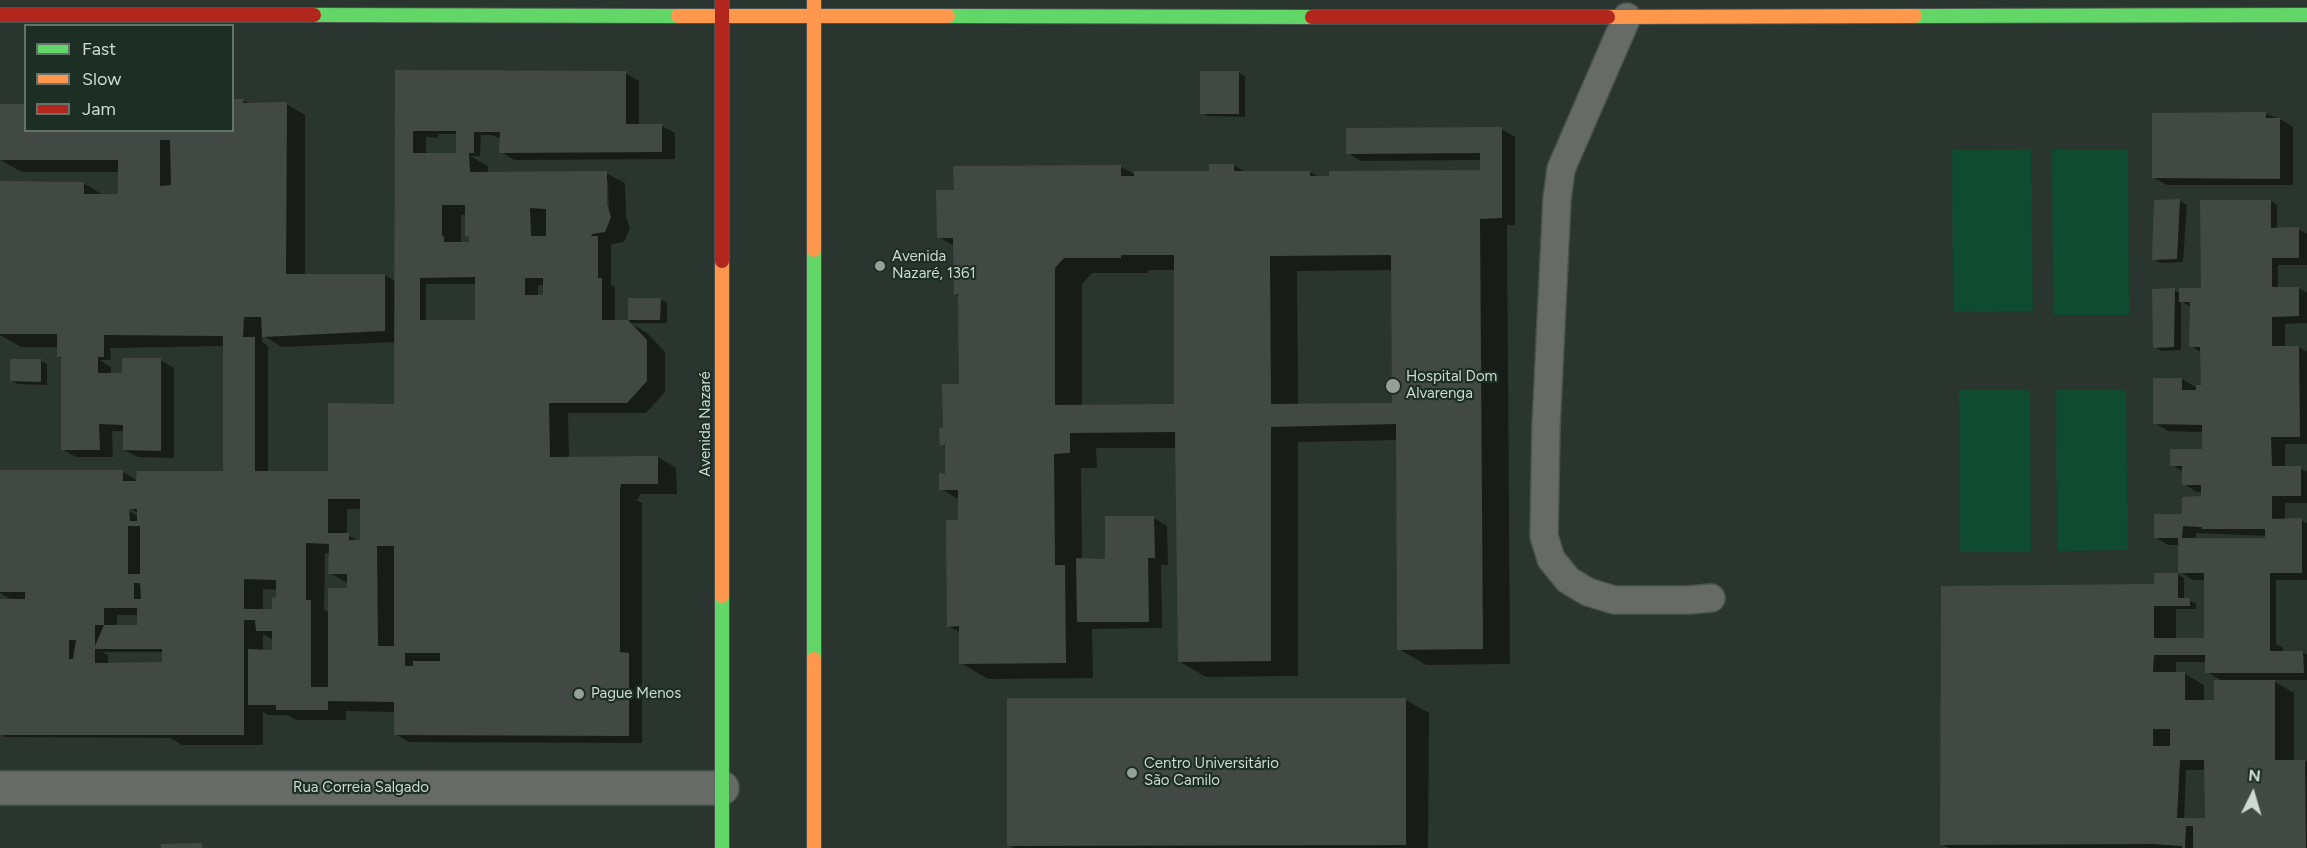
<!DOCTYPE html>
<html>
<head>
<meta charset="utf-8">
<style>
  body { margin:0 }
  #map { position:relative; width:2307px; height:848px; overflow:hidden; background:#2b352f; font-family:Figtree,sans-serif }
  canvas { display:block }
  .legend { position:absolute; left:24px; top:24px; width:210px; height:108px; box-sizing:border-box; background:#1d2f24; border:2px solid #637369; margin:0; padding:8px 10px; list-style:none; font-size:18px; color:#cdd9d1 }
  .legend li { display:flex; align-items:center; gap:12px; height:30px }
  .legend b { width:30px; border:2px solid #637369 }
  .north { position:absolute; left:2223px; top:764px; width:60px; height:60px; -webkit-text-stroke:4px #1d2f24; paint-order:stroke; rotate:5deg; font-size:16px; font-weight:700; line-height:24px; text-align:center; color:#cdd9d1 }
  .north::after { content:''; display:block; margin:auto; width:21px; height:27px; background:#cdd9d1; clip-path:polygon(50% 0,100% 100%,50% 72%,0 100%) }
</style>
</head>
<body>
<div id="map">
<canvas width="2307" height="848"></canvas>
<ul class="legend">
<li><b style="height:8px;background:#63d668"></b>Fast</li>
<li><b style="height:8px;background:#ff974d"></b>Slow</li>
<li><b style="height:8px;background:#b3261e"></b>Jam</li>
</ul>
<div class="north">N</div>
</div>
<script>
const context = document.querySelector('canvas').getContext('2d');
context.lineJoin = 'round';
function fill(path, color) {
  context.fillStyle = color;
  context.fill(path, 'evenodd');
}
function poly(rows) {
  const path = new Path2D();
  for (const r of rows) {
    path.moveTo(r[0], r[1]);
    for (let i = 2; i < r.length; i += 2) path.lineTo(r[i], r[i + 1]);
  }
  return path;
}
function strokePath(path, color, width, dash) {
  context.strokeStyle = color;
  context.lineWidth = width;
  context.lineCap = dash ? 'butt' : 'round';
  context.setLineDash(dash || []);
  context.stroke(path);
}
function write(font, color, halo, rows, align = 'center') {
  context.font = font + ' Figtree,sans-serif';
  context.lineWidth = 4.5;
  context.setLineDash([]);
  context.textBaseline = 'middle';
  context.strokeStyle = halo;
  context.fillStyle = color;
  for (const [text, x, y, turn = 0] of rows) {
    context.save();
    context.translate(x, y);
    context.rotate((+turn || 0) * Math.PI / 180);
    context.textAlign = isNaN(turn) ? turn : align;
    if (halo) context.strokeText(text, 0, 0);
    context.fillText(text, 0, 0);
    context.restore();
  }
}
const green = poly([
  [2031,149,2033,311,1953,312,1952,150],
  [2052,150,2128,150,2129,315,2053,315],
  [1959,390,2030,390,2031,552,1960,552],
  [2056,390,2126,390,2128,550,2057,551]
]);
const shadow = poly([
  [397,71,625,73,639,81,639,126,662,126,675,133,675,159,514,160,501,152,501,139,492,135,481,135,480,156,470,156,488,166,488,173,606,173,625,183,626,216,630,228,624,242,611,244,611,285,615,287,615,322,629,322,629,299,660,299,667,303,667,323,630,323,647,333,665,352,665,392,646,413,568,413,569,458,658,457,676,468,677,494,640,494,638,499,634,499,642,503,642,743,409,742,395,734,395,712,346,711,346,720,296,720,287,715,268,715,263,712,263,745,182,745,170,738,5,737,0,734,0,601,12,600,0,593,0,472,123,472,138,481,228,473,224,346,110,348,111,360,100,360,111,367,111,375,124,375,160,360,174,368,174,458,138,457,124,450,124,431,112,431,113,457,76,457,62,449,63,359,58,357,58,347,21,347,0,335,0,182,83,183,105,196,119,196,120,172,22,172,0,160,0,105,26,130,232,130,243,100,251,104,286,104,305,115,305,275,385,275,396,282],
  [438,134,458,134,462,155,426,155,426,137,438,138],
  [605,181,608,181,609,212,606,212],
  [461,215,467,215,470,243,461,243],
  [426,284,477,284,481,322,426,322],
  [538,285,544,285,544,296,538,296],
  [262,335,282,347,396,342,396,407,330,473,268,473,268,346,262,342],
  [123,504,138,513,138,516,122,507],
  [347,509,361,509,361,542,347,535],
  [325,553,330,554,330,573,349,584,349,590,330,613,324,610],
  [263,589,278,590,278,599,274,611,263,611],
  [117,615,138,615,143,626,117,626],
  [263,634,273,640,273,651,263,651],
  [102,652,164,652,164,664,108,665,108,655],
  [1239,73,1245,76,1245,117,1208,116,1201,113],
  [2153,114,2266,114,2280,119,2293,127,2293,185,2167,185,2154,178],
  [1501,129,1515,137,1515,225,1507,225,1510,664,1426,665,1399,649,1398,440,1298,442,1298,676,1206,677,1179,661,1177,448,1096,448,1097,468,1081,468,1082,560,1106,560,1154,518,1167,526,1168,565,1161,565,1162,628,1092,629,1093,678,988,679,961,663,961,633,948,626,960,521,960,500,941,489,947,475,947,448,941,445,944,430,960,385,960,297,955,294,955,246,938,237,955,191,1121,167,1136,175,1211,173,1234,165,1246,173,1310,172,1319,177,1481,173,1481,160,1361,161,1348,153],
  [1148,270,1175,270,1175,406,1082,406,1082,284,1092,273,1148,273],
  [1393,270,1393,405,1298,405,1297,271],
  [2155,201,2180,201,2187,205,2183,262,2160,263,2154,259],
  [2271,201,2277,205,2277,229,2298,229,2307,234,2307,265,2278,265,2278,288,2299,288,2307,293,2307,323,2285,324,2285,348,2299,347,2307,352,2307,444,2285,444,2285,468,2300,468,2307,472,2307,503,2285,503,2285,520,2301,520,2307,523,2307,580,2276,580,2276,644,2283,648,2283,652,2303,652,2307,655,2307,680,2272,680,2294,693,2294,761,2307,762,2307,848,1949,848,1941,844,2153,586,2177,574,2184,578,2184,599,2196,603,2196,609,2176,609,2176,640,2211,640,2206,580,2193,580,2180,572,2180,545,2168,545,2155,537,2184,515,2202,498,2202,492,2197,492,2184,484,2184,472,2172,465,2203,450,2203,432,2168,431,2155,423,2182,379,2197,388,2203,386,2202,353,2191,346,2191,307,2181,301,2181,350,2161,351,2155,347,2174,290,2180,293,2203,289],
  [2196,533,2267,536,2267,540,2195,540],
  [2176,662,2207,662,2207,672,2224,682,2215,701,2204,701,2204,685,2185,674,2176,674],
  [2186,770,2206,770,2206,820,2184,820],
  [40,360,47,364,47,385,18,384,12,381],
  [1406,700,1429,713,1428,848,1014,848,1008,845]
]);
const building = poly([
  [395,70,626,71,626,124,662,124,662,152,499,153,500,132,474,132,474,153,469,153,470,172,607,171,607,204,611,217,605,232,592,234,591,236,598,236,598,278,602,278,602,320,628,320,647,340,647,381,627,403,549,403,550,457,658,456,658,484,621,484,620,489,620,652,629,653,629,736,394,735,394,702,328,701,328,710,276,710,276,705,248,705,248,649,272,650,272,631,256,631,255,620,244,620,244,735,0,735,0,599,25,599,25,592,0,592,0,470,123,470,123,481,136,481,137,471,223,471,223,336,104,335,104,357,98,357,98,373,122,373,122,358,161,358,161,451,123,450,123,425,99,424,100,450,61,450,61,357,57,357,57,334,0,334,0,181,84,182,84,194,118,194,118,160,0,160,0,104,26,104,26,130,232,130,232,99,244,99,243,103,287,102,286,274,385,274,385,331,262,337,261,317,244,317,243,337,255,337,255,471,328,471,328,403,394,404],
  [413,131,456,131,456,153,413,153],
  [160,140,170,140,171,185,160,186],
  [442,205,465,205,465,236,469,237,469,242,444,242,444,236,442,237],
  [530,208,546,209,546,236,531,236],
  [475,277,475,320,420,320,420,278],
  [525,278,543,278,543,295,525,295],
  [328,499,360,499,360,540,349,540,349,533,328,533],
  [129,509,137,509,137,521,130,521],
  [128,526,140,526,140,574,128,574],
  [306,543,329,544,328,574,347,574,347,588,328,588,328,687,311,687,311,600,306,600],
  [377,546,394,546,394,646,378,646],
  [244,579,276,580,276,598,272,597,272,609,244,609],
  [134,583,140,583,141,599,134,599],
  [104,608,137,608,137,625,104,625],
  [95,625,104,625,95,646],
  [69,640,76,640,73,659,69,659],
  [95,649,162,649,162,662,95,663],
  [405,653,440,653,440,661,413,661,413,666,405,666],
  [1200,71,1239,71,1239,114,1200,114],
  [2266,112,2266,118,2280,118,2280,179,2152,178,2152,113],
  [1502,127,1502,218,1480,219,1483,649,1397,650,1396,424,1271,427,1271,661,1178,662,1175,432,1070,433,1070,453,1054,454,1055,565,1065,565,1066,663,959,664,959,626,947,627,946,520,958,520,958,490,939,490,939,473,945,474,945,445,940,446,939,428,943,428,942,384,959,384,958,294,954,295,953,238,937,238,936,190,954,190,953,166,1121,165,1121,176,1134,176,1134,171,1209,171,1209,164,1234,164,1234,171,1310,171,1310,176,1329,176,1329,171,1480,170,1480,153,1346,154,1346,128],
  [1121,255,1174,255,1174,404,1055,405,1055,268,1064,258,1121,258],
  [1391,255,1392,403,1271,404,1270,256],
  [2180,199,2177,259,2152,260,2154,200],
  [2200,200,2271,200,2271,228,2299,227,2299,258,2272,258,2272,287,2299,287,2299,316,2272,317,2272,346,2299,346,2300,437,2271,437,2272,466,2301,466,2301,496,2272,496,2272,519,2302,518,2302,573,2270,573,2270,651,2303,651,2304,673,2205,673,2205,655,2154,655,2153,672,2185,672,2185,700,2214,700,2214,680,2275,680,2275,760,2305,760,2306,848,2193,848,2193,826,2186,826,2185,848,2182,848,2182,846,2153,844,1940,845,1941,586,2154,584,2154,573,2178,573,2178,598,2190,598,2190,606,2154,606,2154,638,2204,638,2204,573,2178,573,2178,538,2154,538,2154,514,2182,514,2182,497,2201,496,2201,485,2182,485,2182,466,2170,466,2170,449,2202,449,2202,425,2153,424,2153,378,2182,378,2182,390,2196,390,2196,385,2201,385,2200,347,2189,347,2190,302,2179,302,2179,288,2201,288],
  [2183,526,2202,527,2201,529,2265,529,2265,538,2182,538],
  [2153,729,2170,729,2170,746,2153,746],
  [2180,760,2204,760,2205,818,2177,818],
  [2175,288,2174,347,2153,348,2152,289],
  [628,298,661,298,660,320,628,320],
  [10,359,41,359,41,382,10,381],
  [1105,516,1154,516,1155,558,1148,558,1149,622,1077,622,1076,558,1105,559],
  [1007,698,1406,698,1406,845,1007,846],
  [202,843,202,848,161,848,161,844]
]);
const lane = poly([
  [1627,17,1561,169,1557,199,1546,427,1544,536,1551,559,1568,580,1588,592,1614,600,1689,600,1711,598]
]);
const street = poly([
  [0,788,722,788]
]);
const fast = poly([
  [314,15,678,16],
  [948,16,1312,17],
  [1915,16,2307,15],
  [814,250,814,659],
  [722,596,722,848]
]);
const slow = poly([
  [814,0,814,250],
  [678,16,948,16],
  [1608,17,1915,16],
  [722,261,722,596],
  [814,659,814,848]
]);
const jam = poly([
  [722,0,722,261],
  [0,15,314,15],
  [1312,17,1608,17]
]);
const markers = [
  [880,266,6,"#94a098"],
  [1393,386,8,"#94a098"],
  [579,694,6,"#94a098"],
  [1132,773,6,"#94a098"]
];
const poiNames = [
  ["Avenida",892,257],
  ["Nazaré, 1361",892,274],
  ["Hospital Dom",1406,377],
  ["Alvarenga",1406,394],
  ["Pague Menos",591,694],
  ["Centro Universitário",1144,764],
  ["São Camilo",1144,781]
];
const streetNames = [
  ["Avenida Nazaré",706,424,-90],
  ["Rua Correia Salgado",361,788]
];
fill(green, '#0f4b30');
fill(shadow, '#0007');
fill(building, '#424944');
strokePath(lane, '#49524c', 30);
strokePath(street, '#49524c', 36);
strokePath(fast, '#49524c', 16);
strokePath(slow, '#49524c', 16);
strokePath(jam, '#49524c', 16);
strokePath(lane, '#666b68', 27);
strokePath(street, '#666b68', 33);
strokePath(fast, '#63d668', 14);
strokePath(slow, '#ff974d', 14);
strokePath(jam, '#b3261e', 14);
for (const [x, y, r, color] of markers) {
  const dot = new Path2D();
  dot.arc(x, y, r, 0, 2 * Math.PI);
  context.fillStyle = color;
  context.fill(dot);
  strokePath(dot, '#1d2f24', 2);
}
write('15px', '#cdd9d1', '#1d2f24', poiNames, 'left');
write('15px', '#cdd9d1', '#1d2f24', streetNames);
</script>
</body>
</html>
